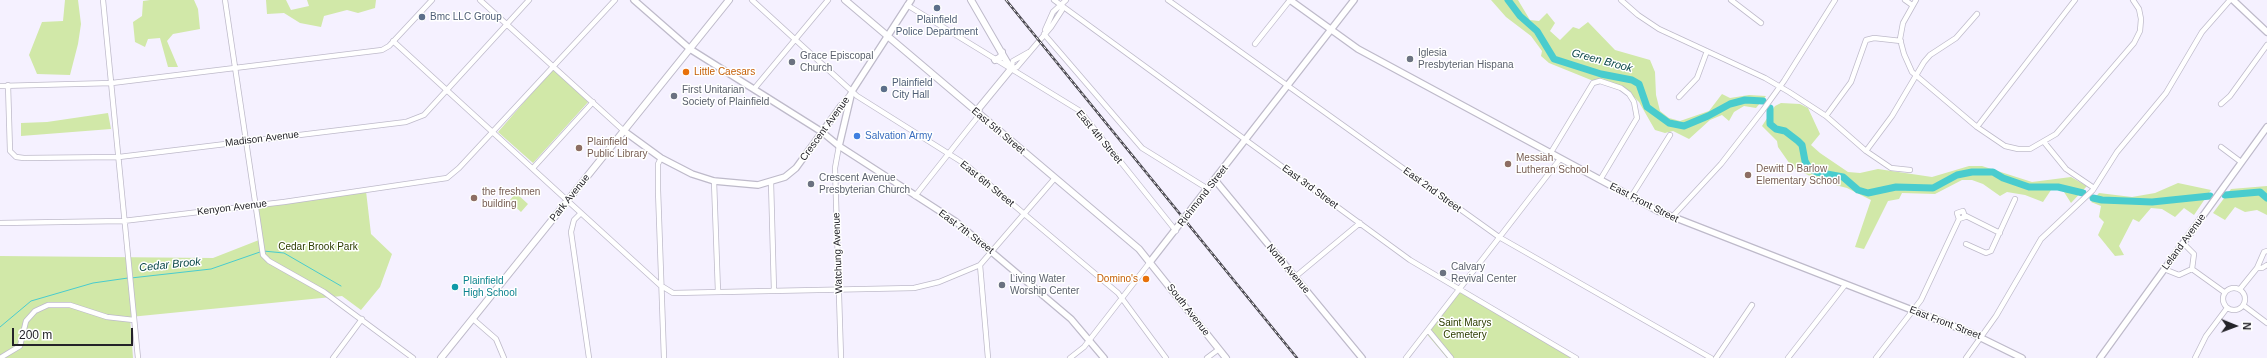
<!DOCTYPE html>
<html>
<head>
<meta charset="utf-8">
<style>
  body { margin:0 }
  #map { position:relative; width:2267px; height:358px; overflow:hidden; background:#f5f1ff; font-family:Arial,sans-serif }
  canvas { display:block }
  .north { position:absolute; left:2215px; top:306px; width:40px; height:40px; -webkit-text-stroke:3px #fff; paint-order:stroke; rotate:91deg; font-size:11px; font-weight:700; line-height:16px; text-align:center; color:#242329 }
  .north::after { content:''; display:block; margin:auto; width:14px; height:18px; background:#242329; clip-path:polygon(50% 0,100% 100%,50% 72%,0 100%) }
  .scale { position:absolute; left:12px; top:328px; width:121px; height:18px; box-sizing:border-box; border:2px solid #242329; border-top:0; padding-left:5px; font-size:12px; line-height:14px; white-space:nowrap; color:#242329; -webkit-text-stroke:3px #fff; paint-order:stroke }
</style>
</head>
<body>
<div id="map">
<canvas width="2267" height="358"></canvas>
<div class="north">N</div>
<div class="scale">200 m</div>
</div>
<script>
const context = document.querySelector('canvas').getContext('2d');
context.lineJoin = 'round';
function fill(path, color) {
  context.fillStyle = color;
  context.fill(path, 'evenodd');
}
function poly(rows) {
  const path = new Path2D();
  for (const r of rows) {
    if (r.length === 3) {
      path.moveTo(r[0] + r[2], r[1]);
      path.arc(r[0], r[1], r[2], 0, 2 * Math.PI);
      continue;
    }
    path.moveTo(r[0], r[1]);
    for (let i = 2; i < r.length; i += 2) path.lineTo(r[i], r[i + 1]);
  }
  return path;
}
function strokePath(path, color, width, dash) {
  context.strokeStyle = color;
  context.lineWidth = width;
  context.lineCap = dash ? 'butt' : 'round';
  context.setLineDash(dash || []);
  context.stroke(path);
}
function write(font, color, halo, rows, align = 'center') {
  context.font = font + ' Arial,sans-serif';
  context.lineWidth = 3;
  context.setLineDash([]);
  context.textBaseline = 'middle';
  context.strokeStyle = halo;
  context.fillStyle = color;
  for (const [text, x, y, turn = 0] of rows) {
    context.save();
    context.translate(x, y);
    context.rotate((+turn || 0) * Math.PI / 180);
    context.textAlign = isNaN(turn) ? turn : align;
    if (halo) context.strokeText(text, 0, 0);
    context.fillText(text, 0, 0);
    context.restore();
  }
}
const green = poly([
  [65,0,78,0,81,24,78,44,70,75,37,74,29,55,42,22,63,21],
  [150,0,194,0,198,9,200,29,173,34,167,41,178,67,168,67,160,38,148,39,145,47,135,42,133,22,142,16,143,1],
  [266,0,286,0,291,10,309,6,307,0,376,0,375,8,358,13,347,10,324,16,321,27,300,23,284,13,267,14],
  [1491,0,1518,0,1530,20,1539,21,1547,13,1555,23,1550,31,1560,40,1573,27,1579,29,1588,22,1615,50,1650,60,1655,72,1656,95,1660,111,1669,118,1680,121,1709,111,1722,94,1730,98,1749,95,1766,96,1756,108,1744,106,1734,112,1729,121,1722,115,1710,120,1689,139,1673,131,1665,133,1655,130,1639,102,1628,91,1609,81,1591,80,1549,63,1541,56,1542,51,1531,36,1506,17],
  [553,69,589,101,533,163,498,132],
  [1781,103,1800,104,1808,108,1820,134,1811,145,1820,153,1848,172,1860,173,1878,169,1932,177,1969,166,1982,166,2032,182,2071,177,2087,186,2071,203,2064,192,2060,190,2051,190,2043,202,2025,195,2007,192,2000,196,1983,184,1972,180,1962,180,1935,194,1902,193,1899,199,1888,201,1864,249,1855,247,1871,200,1847,188,1820,181,1792,167,1778,147,1777,141,1762,126,1775,106],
  [108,113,111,129,21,136,21,123,47,122],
  [2178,183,2211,190,2194,215,2184,208,2175,217,2162,209,2151,208,2139,222,2133,219,2119,246,2124,255,2115,256,2098,235,2104,222,2099,217,2101,206,2091,202,2099,193,2132,197,2155,193],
  [2267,186,2267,215,2257,210,2245,212,2235,207,2225,220,2213,213,2231,189],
  [366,191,371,234,392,254,380,287,361,310,342,296,130,317,133,358,0,358,0,256,213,258,259,240,254,205],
  [516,193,528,204,521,212,509,201],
  [1458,291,1573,358,1447,358,1425,332]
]);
const stream = poly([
  [263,251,284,253,341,286],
  [131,278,211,269,260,252],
  [0,327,31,301,93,283,128,278]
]);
const river = poly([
  [1508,0,1520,16,1537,31,1554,59,1601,74,1632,80,1639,84,1647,107,1669,123,1684,126,1708,116,1730,104,1745,100,1763,101],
  [1770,108,1770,124,1776,129,1785,131,1798,141,1802,145,1805,161,1809,168,1816,172,1843,177,1858,190,1868,193,1896,187,1933,188,1957,175,1972,172,1993,172,2003,178,2029,187,2058,187,2083,193],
  [2225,195,2260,192,2267,198],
  [2093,198,2102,200,2152,202,2210,196]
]);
const minor = poly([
  [103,0,138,358],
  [225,0,263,255,269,261,324,292,413,358],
  [480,0,624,131],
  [752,0,857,96,965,164,1118,293,1166,358],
  [1054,0,1410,260,1576,358],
  [1168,0,1499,237,1711,358],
  [1621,0,1638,15,1659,29,1765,78,1789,92,1826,116,1866,151,1891,168,1910,170],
  [1731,0,1761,23],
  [1905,0,1912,5],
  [1916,0,1903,23,1900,39,1904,54,1912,72,1977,127,2005,146,2018,149,2030,149,2056,134,2134,43,2140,31,2141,19,2139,9,2133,0],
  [907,5,1080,111,1176,231],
  [1045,30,1053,12,1066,0],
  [1044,34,1142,148,1208,189],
  [393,41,581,213,660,285,673,293,914,288,939,282,980,265,1055,178],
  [1255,44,1290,0],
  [1011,69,1017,67,1051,27,1062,10,1061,5],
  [1011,69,1013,61,1029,52],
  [8,85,10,151,16,157,24,158,119,157,406,122,424,115,529,0],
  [0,86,112,83,382,50,389,46,432,0],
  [754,89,828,0],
  [1679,97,1697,78,1707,51],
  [2221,104,2230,96,2267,45],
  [841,106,851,93],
  [1826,116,1851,82,1866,40,1874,38,1901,41],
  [1977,127,2075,0],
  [2044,142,2066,169,2094,188],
  [839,146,835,168,841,358],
  [2221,147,2241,162],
  [1866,151,1892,116,1924,62,1930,55,1956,38,1977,14],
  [1550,154,1593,83,1600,81,1621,88,1629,94,1634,102,1637,118,1600,180],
  [661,158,658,164,658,190,664,358],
  [533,168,593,102],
  [714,181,718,292],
  [771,182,774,291],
  [915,196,976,119,978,114],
  [1631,197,1670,135],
  [581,213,574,220,571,232,589,358],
  [1966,216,2000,233],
  [1672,217,1721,164,1763,110,1784,81,1835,0],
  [0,223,123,221,284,202,447,178,459,168,615,0],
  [1966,244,1986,253,1991,251,2015,199],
  [980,265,988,358],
  [2257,268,2262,268,2267,265],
  [2164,269,2179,275,2192,269,2194,254,2183,243],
  [2192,269,2224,292],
  [1295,277,1360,223],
  [2234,299,11],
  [2240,289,2257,268,2264,252,2267,251],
  [2243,305,2267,323],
  [473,319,496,339,504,358],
  [1428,330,1451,358],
  [0,358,20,346,26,321,35,311,48,305,70,305,107,317,134,320],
  [333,358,362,319],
  [1070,358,1084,347,1150,262],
  [1207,358,1219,349],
  [1406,358,1560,159],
  [1716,358,1752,305],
  [1788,358,1845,285],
  [1876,358,1921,300,1959,219,1957,213,1963,211,1965,217,1959,219],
  [1966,358,1996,316,2041,239,2093,190,2117,152,2166,93,2202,32,2230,0],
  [2195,358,2206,336,2227,308]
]);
const tertiary = poly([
  [634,0,690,49,822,132,839,146,955,221,1071,319,1104,358],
  [1290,0,1358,49,1658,211,1971,333,2022,358],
  [2233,0,2267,32],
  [624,131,661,158,692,174,714,181,758,185,785,177,796,168,841,106],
  [839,146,852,91,911,0],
  [1215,180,1362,358],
  [1150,262,1354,0],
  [2100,358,2267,127]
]);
const secondary = poly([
  [845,0,1139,249,1226,358],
  [971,0,1011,69,979,108,978,114],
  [995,60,1001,57,1002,52],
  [441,358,729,0]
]);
const rail = poly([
  [1006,0,1297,358]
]);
const markers = [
  [937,8,4,"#5c6f8a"],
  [422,17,4,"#5c6f8a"],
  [1410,59,4,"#6b7280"],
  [792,62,4,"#6b7280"],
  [686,72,4,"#e8710a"],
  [884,89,4,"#5c6f8a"],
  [674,96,4,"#6b7280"],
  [857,136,4,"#3f7fe0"],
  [579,148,4,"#8d6e63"],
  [1508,164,4,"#8d6e63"],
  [1748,175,4,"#8d6e63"],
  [811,184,4,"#6b7280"],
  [474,198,4,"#8d6e63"],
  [1443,273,4,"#6b7280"],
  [1146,279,4,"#e8710a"],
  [1002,285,4,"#6b7280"],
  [455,287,4,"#0f9aa8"]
];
const serviceNames = [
  ["Bmc LLC Group",430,17],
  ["Plainfield",937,20,"center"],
  ["Police Department",937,32,"center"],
  ["Plainfield",892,83],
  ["City Hall",892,95]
];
const worshipNames = [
  ["Iglesia",1418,53],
  ["Presbyterian Hispana",1418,65],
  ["Grace Episcopal",800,56],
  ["Church",800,68],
  ["First Unitarian",682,90],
  ["Society of Plainfield",682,102],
  ["Crescent Avenue",819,178],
  ["Presbyterian Church",819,190],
  ["Calvary",1451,267],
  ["Revival Center",1451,279],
  ["Living Water",1010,279],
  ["Worship Center",1010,291]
];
const foodNames = [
  ["Little Caesars",694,72],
  ["Domino's",1138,279,"right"]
];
const streetNames = [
  ["Crescent Avenue",825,129,-54],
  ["East 5th Street",998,131,40],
  ["East 4th Street",1099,137,50],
  ["Madison Avenue",262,139,-7],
  ["East 6th Street",987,184,39],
  ["East 3rd Street",1310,187,36],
  ["East 2nd Street",1432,190,36],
  ["Richmond Street",1203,196,-52],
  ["Park Avenue",570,198,-51],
  ["East Front Street",1644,203,27],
  ["Kenyon Avenue",232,208,-7],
  ["East 7th Street",966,232,37],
  ["Leland Avenue",2184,242,-54],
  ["Watchung Avenue",838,253,-92],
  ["North Avenue",1288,269,50],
  ["South Avenue",1188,310,52],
  ["East Front Street",1945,323,21]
];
const shopNames = [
  ["Salvation Army",865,136]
];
const educationNames = [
  ["Plainfield",587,142],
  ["Public Library",587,154],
  ["Messiah",1516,158],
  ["Lutheran School",1516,170],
  ["Dewitt D Barlow",1756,169],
  ["Elementary School",1756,181],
  ["the freshmen",482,192],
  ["building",482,204]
];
const parkNames = [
  ["Cedar Brook Park",318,247],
  ["Saint Marys",1465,323],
  ["Cemetery",1465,335]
];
const cultureNames = [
  ["Plainfield",463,281],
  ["High School",463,293]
];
const waterNames = [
  ["Green Brook",1602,61,15],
  ["Cedar Brook",170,265,-6]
];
fill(green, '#d1e8a8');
strokePath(stream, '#49ccce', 1);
strokePath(river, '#49ccce', 7);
strokePath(minor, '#bebaca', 6);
strokePath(tertiary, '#bebaca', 8);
strokePath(secondary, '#bebaca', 8);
strokePath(minor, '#fff', 4.5);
strokePath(tertiary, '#fff', 5.5);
strokePath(secondary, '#fff', 6);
strokePath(rail, '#4d4b53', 2.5);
strokePath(rail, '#fff', 1, [3]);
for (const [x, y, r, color] of markers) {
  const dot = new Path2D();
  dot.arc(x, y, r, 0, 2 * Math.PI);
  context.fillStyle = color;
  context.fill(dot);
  strokePath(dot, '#fff', 1.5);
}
write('10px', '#4e5e75', '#fff', serviceNames, 'left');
write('10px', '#5b616d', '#fff', worshipNames, 'left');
write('10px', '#c56008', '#fff', foodNames, 'left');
write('10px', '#242329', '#fff', streetNames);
write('10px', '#366cbe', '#fff', shopNames, 'left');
write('10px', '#785e54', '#fff', educationNames, 'left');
write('10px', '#2d3d00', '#fff', parkNames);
write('10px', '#0d838f', '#fff', cultureNames, 'left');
write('italic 11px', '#094647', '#fff', waterNames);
</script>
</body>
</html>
